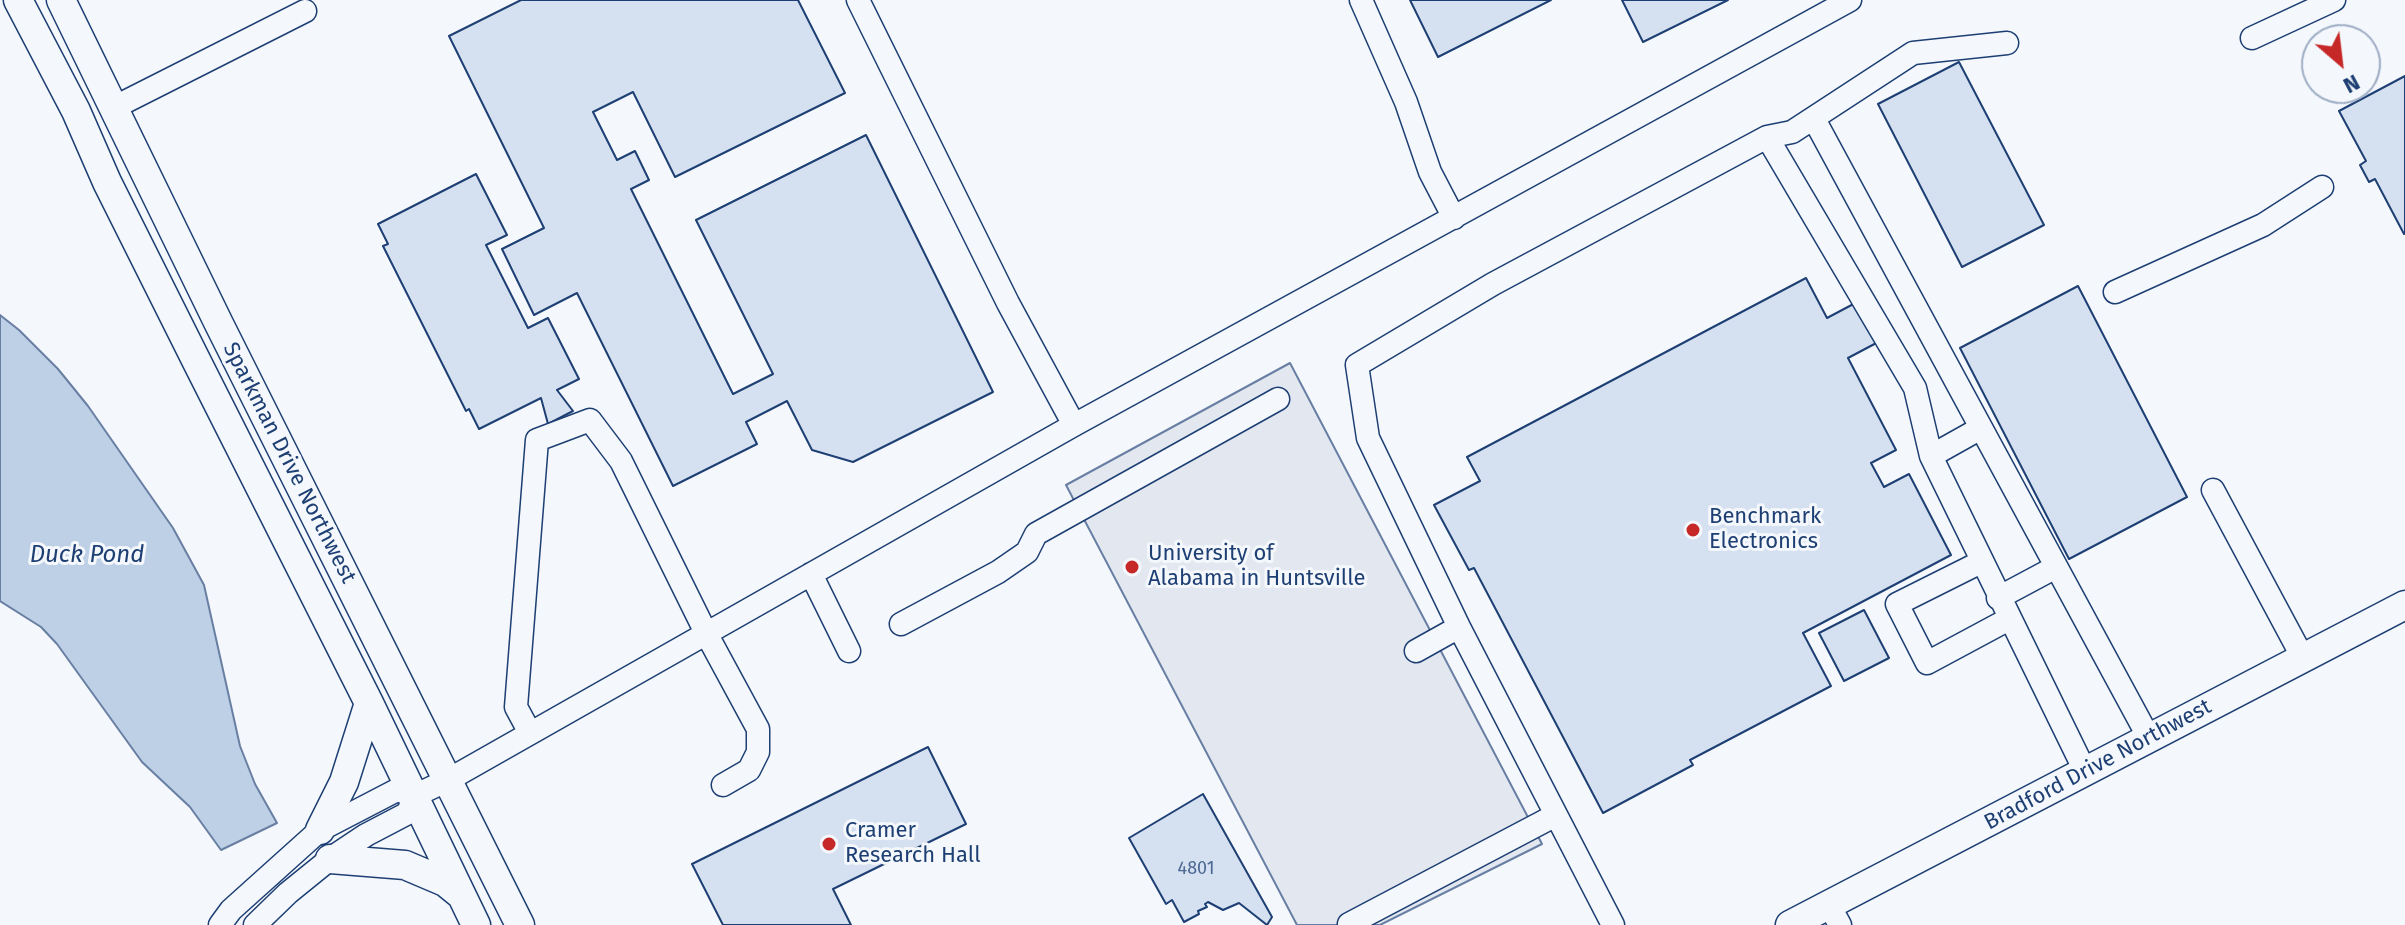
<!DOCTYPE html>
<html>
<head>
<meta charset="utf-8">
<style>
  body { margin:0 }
  #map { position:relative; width:2405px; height:925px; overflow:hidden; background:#f4f7fb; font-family:"Fira Sans",sans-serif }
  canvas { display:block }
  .north { position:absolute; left:2301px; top:24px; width:80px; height:80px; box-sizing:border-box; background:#f4f7fb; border:2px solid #9eadc5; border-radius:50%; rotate:152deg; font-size:22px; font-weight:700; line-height:32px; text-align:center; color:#1d3f73 }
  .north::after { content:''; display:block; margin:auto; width:28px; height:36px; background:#c62828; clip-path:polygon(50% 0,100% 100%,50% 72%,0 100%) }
</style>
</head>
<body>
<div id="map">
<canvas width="2405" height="925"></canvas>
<div class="north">N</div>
</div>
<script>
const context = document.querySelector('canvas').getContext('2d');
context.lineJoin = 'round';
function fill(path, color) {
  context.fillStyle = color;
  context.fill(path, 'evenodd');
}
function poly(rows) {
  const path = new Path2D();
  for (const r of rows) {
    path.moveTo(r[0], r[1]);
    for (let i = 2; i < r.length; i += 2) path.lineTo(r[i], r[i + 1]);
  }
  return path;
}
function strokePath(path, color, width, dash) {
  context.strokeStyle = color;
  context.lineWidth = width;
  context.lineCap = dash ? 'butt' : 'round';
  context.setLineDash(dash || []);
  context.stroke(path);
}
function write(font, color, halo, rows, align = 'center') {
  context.font = font + ' "Fira Sans",sans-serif';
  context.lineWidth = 6;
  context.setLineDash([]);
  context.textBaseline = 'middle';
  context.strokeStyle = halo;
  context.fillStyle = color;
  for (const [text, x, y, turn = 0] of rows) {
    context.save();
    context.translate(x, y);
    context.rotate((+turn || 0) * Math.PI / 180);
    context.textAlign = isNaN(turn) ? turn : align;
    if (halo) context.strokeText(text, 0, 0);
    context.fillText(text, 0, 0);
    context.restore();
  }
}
const parking = poly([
  [1290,363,1542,844,1380,925,1297,925,1066,485,1290,363]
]);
const water = poly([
  [0,315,19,330,58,369,88,406,173,528,204,585,240,746,255,784,277,823,221,850,190,807,142,762,57,644,41,627,0,601,0,315]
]);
const building = poly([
  [521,0,798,0,845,93,675,177,633,92,593,112,617,160,635,151,649,180,631,189,733,394,773,374,696,220,866,135,993,392,853,462,812,450,787,401,746,422,757,444,673,486,577,293,534,315,502,249,544,228,449,36,521,0],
  [1410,0,1551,0,1438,57,1410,0],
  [1622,0,1728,0,1643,42,1622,0],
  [1959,62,2044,225,1962,267,1878,104,1959,62],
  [2405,76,2405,233,2404,234,2375,179,2369,182,2360,165,2366,161,2339,111,2405,76],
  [476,174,507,235,486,245,528,328,548,318,579,379,557,390,573,411,548,424,541,398,479,429,469,409,466,411,383,246,388,244,378,224,476,174],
  [1806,278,1827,318,1861,300,1882,340,1848,358,1896,450,1871,463,1884,487,1909,474,1951,555,1803,633,1831,686,1690,760,1693,765,1603,813,1474,568,1469,570,1434,505,1480,481,1467,457,1806,278],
  [2078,286,2187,497,2069,559,1960,348,2078,286],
  [1864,610,1889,658,1844,681,1819,633,1864,610],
  [928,747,966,824,833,889,851,925,723,925,692,864,928,747],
  [1203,794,1272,917,1267,925,1239,903,1223,910,1208,902,1205,904,1207,907,1198,911,1199,914,1184,922,1172,900,1166,904,1129,838,1203,794]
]);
const minor = poly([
  [858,0,1008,303,1074,425],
  [1361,0,1406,102,1430,172,1454,218],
  [2252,38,2334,0],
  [115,107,305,11],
  [1814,119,2149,738],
  [1767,137,1915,388,1931,456,2085,771],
  [2115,292,2263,225,2322,187],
  [1931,456,1981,428],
  [2213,490,2303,658],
  [1981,562,1897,604,1927,663,2009,619],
  [811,574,849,651],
  [1998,598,2056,567],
  [901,624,998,572,1027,552,1036,534,1278,399],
  [1416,651,1459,627],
  [530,733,516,707,537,440,590,420,621,461,706,633,758,729,758,752,749,770,723,785],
  [414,796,448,780,1074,425,1850,0],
  [1829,905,1840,925],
  [1349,924,1556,815],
  [220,925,231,910,320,830,397,790,414,796],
  [255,925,288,893,330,859,366,835,408,813,414,796],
  [1613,925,1459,627,1368,438,1357,365,1493,284,1767,137,1792,132,1913,53,2007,43]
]);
const major = poly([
  [18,0,76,111,107,182,195,358,369,703,476,925],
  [61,0,219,324,520,925],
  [320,830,344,782,369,703],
  [330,859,405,865,445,882,461,895],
  [1790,925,2405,605]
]);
const markers = [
  [1693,530,8,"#c62828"],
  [1132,567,8,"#c62828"],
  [829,844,8,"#c62828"]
];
const numberNames = [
  ["4801",1196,869]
];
const streetNames = [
  ["Sparkman Drive Northwest",289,463,63],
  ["Bradford Drive Northwest",2098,765,-28]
];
const poiNames = [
  ["Benchmark",1709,517],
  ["Electronics",1709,542],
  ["University of",1148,554],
  ["Alabama in Huntsville",1148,579],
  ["Cramer",845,831],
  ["Research Hall",845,856]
];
const waterNames = [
  ["Duck Pond",87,555]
];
fill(parking, '#e3e8f0');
strokePath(parking, '#687fa3', 2);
fill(water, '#bed0e5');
strokePath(water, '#687fa3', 2);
fill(building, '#d5e0f0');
strokePath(building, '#1d3f73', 2);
strokePath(minor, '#1d3f73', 25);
strokePath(major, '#1d3f73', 31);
strokePath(minor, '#f4f7fb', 22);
strokePath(major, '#f4f7fb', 28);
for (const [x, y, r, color] of markers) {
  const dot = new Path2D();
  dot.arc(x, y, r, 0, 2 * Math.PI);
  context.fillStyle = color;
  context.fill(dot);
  strokePath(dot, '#f4f7fb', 3);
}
write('18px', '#4b6792', null, numberNames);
write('22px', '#1d3f73', '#f4f7fb', streetNames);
write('22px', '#1d3f73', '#f4f7fb', poiNames, 'left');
write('italic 24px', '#1d3f73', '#f4f7fb', waterNames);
</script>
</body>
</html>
